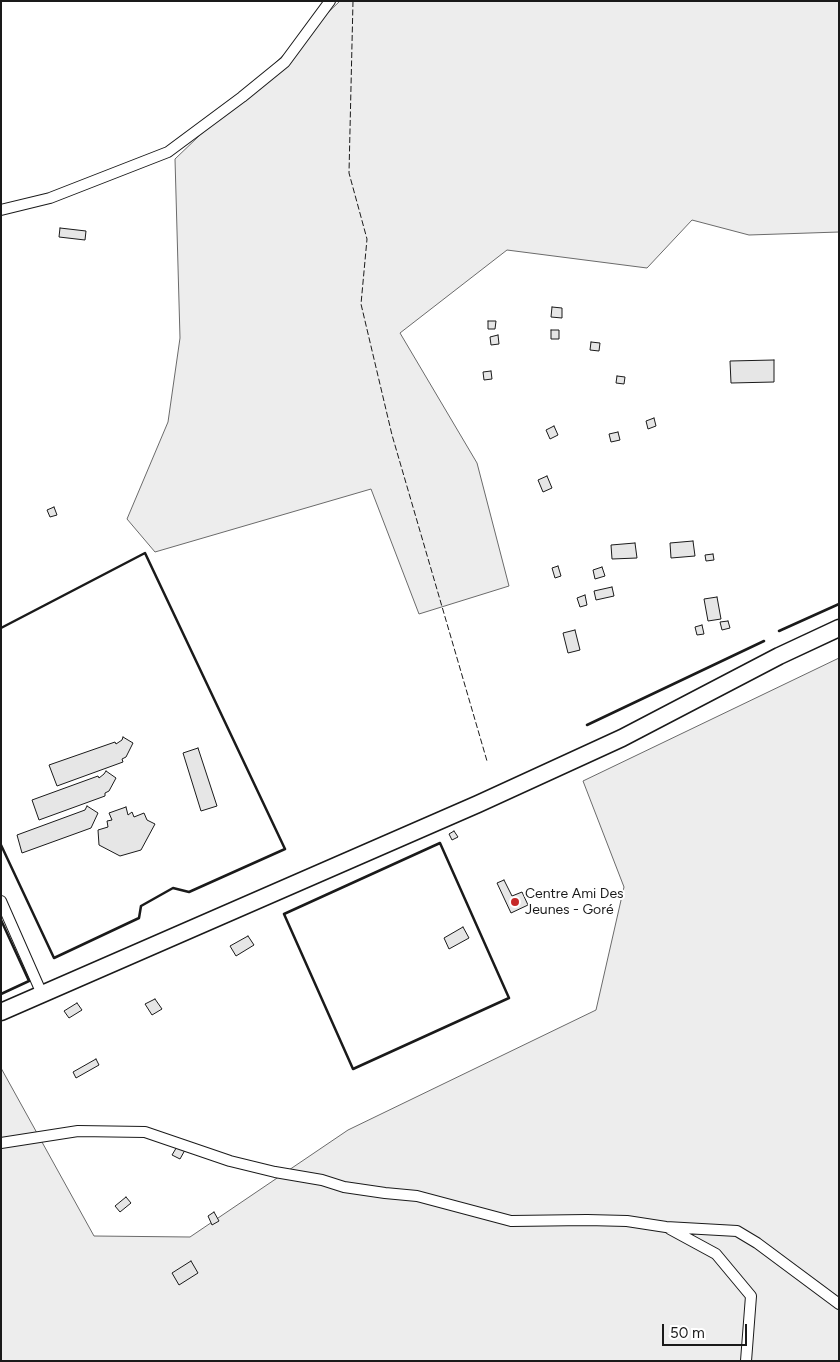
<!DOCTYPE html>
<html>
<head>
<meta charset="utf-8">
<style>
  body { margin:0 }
  #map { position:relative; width:840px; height:1362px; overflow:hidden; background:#fff; font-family:Figtree,sans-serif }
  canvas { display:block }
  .frame { position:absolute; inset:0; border:2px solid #1a1a1a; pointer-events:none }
  .scale { position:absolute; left:662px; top:1324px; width:85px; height:22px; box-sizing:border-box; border:2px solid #1a1a1a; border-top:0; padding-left:6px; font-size:15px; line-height:18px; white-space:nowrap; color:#1a1a1a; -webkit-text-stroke:4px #fff; paint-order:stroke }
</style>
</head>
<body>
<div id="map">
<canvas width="840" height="1362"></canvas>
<div class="frame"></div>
<div class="scale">50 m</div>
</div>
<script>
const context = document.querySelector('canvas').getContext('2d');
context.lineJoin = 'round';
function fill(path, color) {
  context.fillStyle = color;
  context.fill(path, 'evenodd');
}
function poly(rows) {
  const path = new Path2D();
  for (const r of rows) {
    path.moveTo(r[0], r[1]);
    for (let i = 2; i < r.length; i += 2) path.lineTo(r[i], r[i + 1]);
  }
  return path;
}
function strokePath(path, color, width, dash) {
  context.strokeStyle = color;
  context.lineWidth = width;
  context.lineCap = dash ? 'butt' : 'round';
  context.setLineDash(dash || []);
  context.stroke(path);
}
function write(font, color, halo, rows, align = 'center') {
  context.font = font + ' Figtree,sans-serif';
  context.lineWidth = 4;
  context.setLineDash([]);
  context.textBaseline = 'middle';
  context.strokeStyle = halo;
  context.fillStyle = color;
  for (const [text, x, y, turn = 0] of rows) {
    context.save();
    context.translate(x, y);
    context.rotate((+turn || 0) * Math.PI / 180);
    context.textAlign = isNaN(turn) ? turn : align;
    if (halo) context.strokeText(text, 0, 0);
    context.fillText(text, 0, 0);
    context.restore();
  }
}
const green = poly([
  [340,1,839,1,839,232,749,235,692,220,647,268,507,250,400,333,477,463,509,586,419,614,371,489,155,552,127,519,168,422,180,338,175,159,340,1],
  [839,658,839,1361,1,1361,1,1068,94,1236,190,1237,348,1130,596,1010,624,887,583,781,839,658]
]);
const building = poly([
  [60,228,86,231,85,240,59,237,60,228],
  [552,307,562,308,562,318,551,317,552,307],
  [488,321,496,321,495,329,488,329,488,321],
  [551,330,559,330,559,339,551,339,551,330],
  [498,335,499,344,491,345,490,337,498,335],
  [591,342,600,343,599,351,590,350,591,342],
  [774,360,774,382,731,383,730,361,774,360],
  [491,371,492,379,484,380,483,372,491,371],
  [617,376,625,377,624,384,616,383,617,376],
  [654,418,656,426,648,429,646,421,654,418],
  [554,426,558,435,550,439,546,430,554,426],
  [618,432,620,440,611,442,609,434,618,432],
  [547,476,552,488,543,492,538,480,547,476],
  [54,507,57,515,50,517,47,510,54,507],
  [693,541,695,556,671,558,670,543,693,541],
  [635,543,637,558,612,559,611,545,635,543],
  [713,554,714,560,706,561,705,555,713,554],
  [558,566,561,576,555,578,552,568,558,566],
  [602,567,605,576,595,579,593,570,602,567],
  [612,587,614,596,596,600,594,591,612,587],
  [585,595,587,605,580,607,577,598,585,595],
  [717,597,721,619,708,621,704,599,717,597],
  [728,621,730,628,722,630,720,622,728,621],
  [702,625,704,634,697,635,695,627,702,625],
  [575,630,580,650,568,653,563,633,575,630],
  [123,737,133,743,126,757,122,759,123,762,57,786,49,765,115,742,116,744,122,740,123,737],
  [198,748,217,806,201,811,183,753,198,748],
  [106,771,116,778,109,791,105,793,105,796,39,820,32,800,98,776,99,778,104,774,106,771],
  [87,806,98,813,91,828,22,853,17,835,85,810,87,806],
  [126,807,128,815,132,812,134,817,144,813,147,820,155,824,141,850,120,856,99,845,98,830,108,827,107,821,112,820,109,813,126,807],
  [454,831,458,837,452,840,449,834,454,831],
  [504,880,512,896,522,892,528,905,511,913,497,883,504,880],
  [463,927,469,938,449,949,444,938,463,927],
  [248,936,254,945,236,956,230,946,248,936],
  [155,999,162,1009,152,1015,145,1004,155,999],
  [77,1003,82,1010,69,1018,64,1011,77,1003],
  [96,1059,99,1065,76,1078,73,1072,96,1059],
  [178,1145,185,1150,180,1159,172,1155,178,1145],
  [126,1197,131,1203,120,1212,115,1206,126,1197],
  [214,1212,219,1221,212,1225,208,1216,214,1212],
  [191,1261,198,1273,179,1285,172,1273,191,1261]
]);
const street = poly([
  [1,210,50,198,168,152,242,97,285,62,330,1],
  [1,901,42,994],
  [1,1143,78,1131,145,1132,230,1161,275,1172,322,1180,344,1187,385,1193,417,1196,511,1221,587,1220,627,1221,666,1227,737,1231,757,1243,839,1304],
  [670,1229,716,1254,751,1296,746,1361]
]);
const primary = poly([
  [1,1012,478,804,622,738,779,656,839,628]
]);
const fence = poly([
  [353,1,349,173,367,239,361,304,392,435,487,761]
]);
const wall = poly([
  [1,628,145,553,285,849,189,892,173,888,141,906,139,918,54,958,1,845],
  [779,631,839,604],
  [587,725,764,641],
  [440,843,509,998,353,1069,284,914,440,843],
  [1,920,29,981,1,994]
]);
const markers = [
  [515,902,5,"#c62828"]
];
const poiNames = [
  ["Centre Ami Des",525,894],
  ["Jeunes - Goré",525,910]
];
fill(green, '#ededed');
strokePath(green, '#6a6a6a', 1);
fill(building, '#e6e6e6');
strokePath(building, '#1a1a1a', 1);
strokePath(street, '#1a1a1a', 12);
strokePath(primary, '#1a1a1a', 19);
strokePath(street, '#fff', 10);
strokePath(primary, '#fff', 16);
strokePath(fence, '#1a1a1a', 1, [6, 2.5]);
strokePath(wall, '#1a1a1a', 2.5);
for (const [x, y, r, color] of markers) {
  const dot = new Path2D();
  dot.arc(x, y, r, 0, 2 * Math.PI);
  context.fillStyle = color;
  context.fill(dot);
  strokePath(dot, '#fff', 2);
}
write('14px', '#1a1a1a', '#fff', poiNames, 'left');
</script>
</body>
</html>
